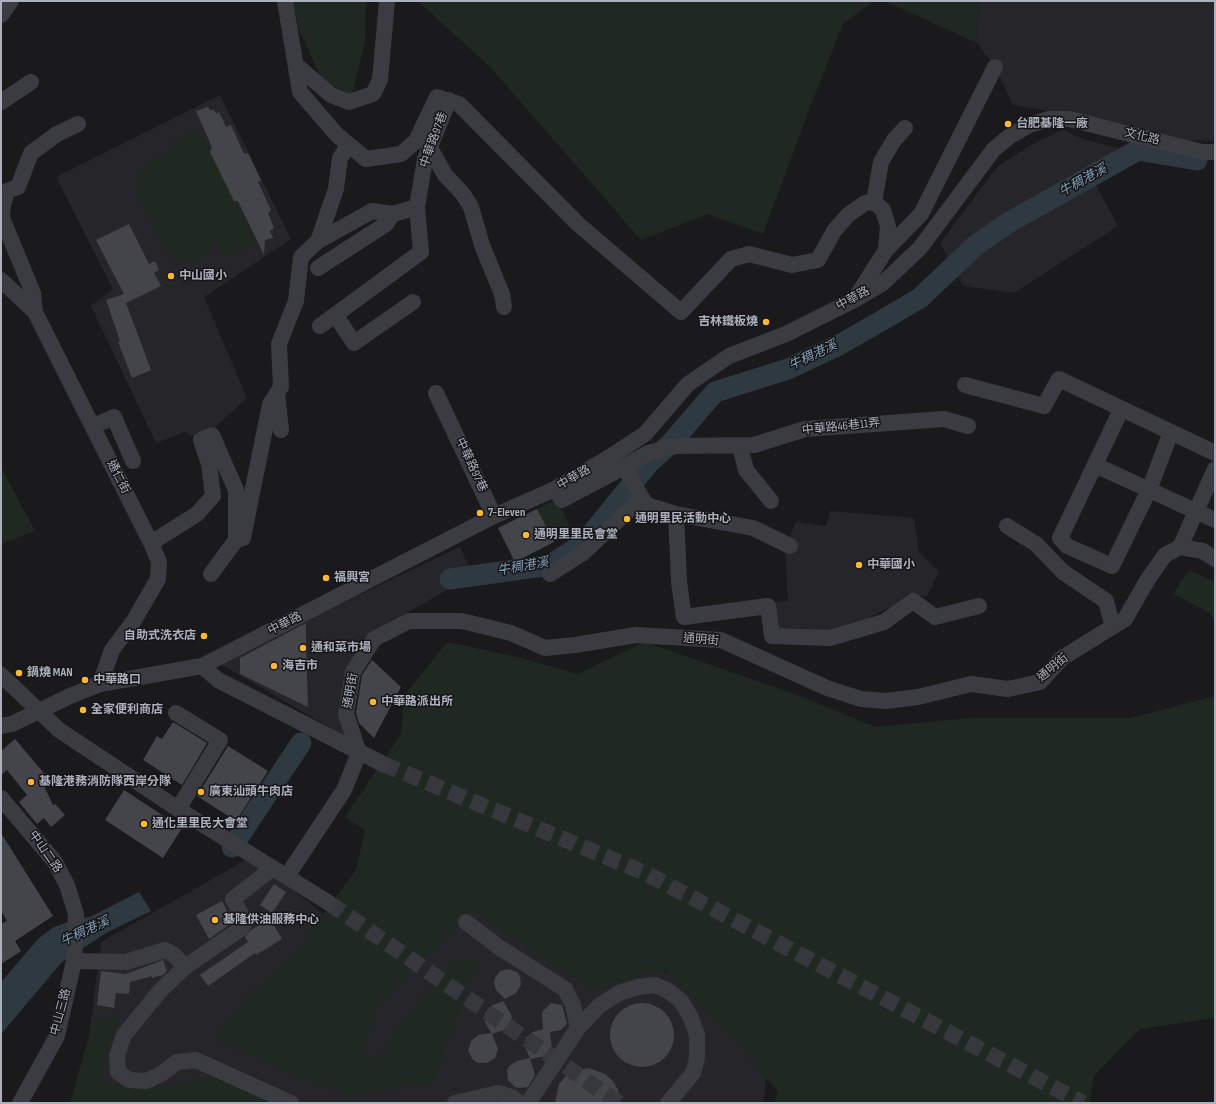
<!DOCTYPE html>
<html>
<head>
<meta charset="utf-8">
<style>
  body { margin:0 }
  #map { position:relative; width:1216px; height:1104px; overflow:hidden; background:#1a1a1d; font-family:"Sofia Sans Condensed",sans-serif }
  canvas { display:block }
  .frame { position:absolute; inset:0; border:2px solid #acb1bd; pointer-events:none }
</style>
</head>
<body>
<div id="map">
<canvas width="1216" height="1104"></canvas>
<div class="frame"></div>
</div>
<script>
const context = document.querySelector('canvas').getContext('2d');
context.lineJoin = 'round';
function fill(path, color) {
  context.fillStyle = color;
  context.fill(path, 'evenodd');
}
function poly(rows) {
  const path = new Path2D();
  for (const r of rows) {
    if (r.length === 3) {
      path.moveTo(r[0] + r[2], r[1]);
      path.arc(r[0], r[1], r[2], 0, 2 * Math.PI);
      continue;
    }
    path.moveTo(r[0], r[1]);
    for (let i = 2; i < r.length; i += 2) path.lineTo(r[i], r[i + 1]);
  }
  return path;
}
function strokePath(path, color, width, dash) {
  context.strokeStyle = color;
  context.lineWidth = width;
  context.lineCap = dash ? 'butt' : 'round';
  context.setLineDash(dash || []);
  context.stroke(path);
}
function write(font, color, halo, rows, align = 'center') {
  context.font = font + ' "Sofia Sans Condensed","Noto Sans TC",sans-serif';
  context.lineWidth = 3;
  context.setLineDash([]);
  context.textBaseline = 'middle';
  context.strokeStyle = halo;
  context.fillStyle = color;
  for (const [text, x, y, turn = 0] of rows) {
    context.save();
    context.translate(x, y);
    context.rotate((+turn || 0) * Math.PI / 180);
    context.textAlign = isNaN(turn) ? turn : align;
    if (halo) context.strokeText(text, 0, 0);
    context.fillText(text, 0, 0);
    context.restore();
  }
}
const built = poly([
  [979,1,1215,1,1215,141,1177,140,1129,125,1013,105,995,67,977,43],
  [220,95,291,239,204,297,247,398,201,440,184,432,156,443,91,306,113,289,56,177],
  [1064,129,1077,137,1128,151,1093,180,1118,226,1014,293,963,286,940,243,997,167,1031,145],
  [830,511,914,518,919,552,939,572,927,596,908,594,892,606,843,631,772,632,774,602,788,601,785,549,796,522,826,526],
  [460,547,473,575,369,635,347,669,351,740,217,662],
  [472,852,771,1037,763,1103,160,1103,84,1078,101,942,251,857,317,909,361,952]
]);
const green = poly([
  [293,1,366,1,365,42,352,95,322,80,299,29],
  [418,1,874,1,843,24,810,107,763,234,708,214,641,240,491,68],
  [884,1,979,1,977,43],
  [198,129,256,242,225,258,216,239,212,248,201,258,194,261,179,260,170,258,136,189,137,178,143,167,156,157,165,155,176,156,170,144],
  [1,467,35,531,1,544],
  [557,499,573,533,554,542,537,509],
  [1189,570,1215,582,1215,623,1210,613,1173,594],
  [447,642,522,658,577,674,645,642,803,697,875,727,972,718,1130,718,1215,696,1215,1018,1140,1029,1094,1076,1090,1103,774,1103,778,1092,736,1042,664,969,593,991,473,910,379,1004,360,1057,378,1057,452,959,478,959,433,1082,349,1097,214,1040,251,992,295,955,313,928,356,870,365,830,345,817,401,734,404,696],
  [118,1015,101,1081,133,1089,214,1077,279,1103,70,1103,94,1019]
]);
const water = poly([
  [139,892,151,911,106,933,62,962,1,1034,1,982,39,938,54,927,77,919,90,917]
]);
const river = poly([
  [450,579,550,565,566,555,584,543,649,463,670,444,715,392,788,369,839,345,881,321,920,298,976,245,1008,223,1138,150,1197,160],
  [232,847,301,743]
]);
const building = poly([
  [208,107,210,110,214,110,217,114,219,112,226,127,231,125,244,154,248,153,261,180,258,182,271,210,268,213,274,228,270,231,273,238,265,240,264,255,238,201,234,201,210,152,212,147,196,111],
  [129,224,149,264,155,261,159,270,154,273,161,286,126,303,151,370,132,378,118,342,120,341,106,300,124,294,96,240],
  [537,509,554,542,515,562,498,528],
  [306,623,306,644,308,707,240,674,240,658],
  [372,660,401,687,374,738,359,723,356,713,362,675],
  [173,722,207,743,182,785,143,760,157,736,162,739],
  [15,739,49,779,43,784,53,805,55,804,65,815,51,827,44,818,37,824,19,802,27,795,7,770,1,775,1,751],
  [228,746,268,771,236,821,197,796],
  [124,790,182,828,163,858,105,820],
  [1,833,53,916,15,941,21,951,1,964,1,924,7,921,1,910],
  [274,884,286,892,272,913,260,905],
  [222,901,233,922,209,939,196,915],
  [270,919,282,939,256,955,255,953,208,986,200,975,248,942,245,937,251,930],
  [163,960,167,971,163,975,152,978,152,976,130,982,129,994,116,993,114,1008,97,1005,101,971,126,974],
  [508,969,517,972,520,976,521,985,516,993,505,999,496,990,494,982,495,978,500,971],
  [503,1001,512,1016,510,1024,504,1030,492,1034,498,1049,495,1058,487,1063,478,1063,473,1060,468,1051,471,1041,478,1035,491,1033,485,1022,485,1013,491,1006],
  [642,1035,32],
  [551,1003,562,1005,567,1024,561,1030,550,1032,552,1048,547,1056,530,1059,535,1075,528,1087,519,1088,515,1087,508,1080,507,1071,509,1066,517,1061,530,1058,525,1047,526,1038,533,1032,543,1029,542,1012],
  [589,1068,605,1074,613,1081,618,1090,620,1103,555,1103,559,1084,565,1077,572,1072]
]);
const minorTunnel = poly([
  [383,764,645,873,1083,1103],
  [329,903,619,1103]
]);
const minor = poly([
  [285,1,300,92,337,135,366,159,401,154,416,141,437,97,459,104,578,224,681,312,731,259,749,254,792,265,818,260,834,231,848,215,865,203,874,202,883,210,888,226,886,250,856,297],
  [1,15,11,1],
  [296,65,331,95,349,102,373,94,380,80,387,1],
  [1,102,31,82],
  [430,148,445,175,463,194,471,207,482,245,502,294,504,307],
  [874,202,881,162,894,140,905,128],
  [318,241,372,211,393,214],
  [886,250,921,214,995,67],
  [318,268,386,224,393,214,417,207],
  [1,280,35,312,151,543,159,562,158,579,133,622,112,650,100,684],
  [35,312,33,293,2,218,3,205,7,191,18,187,31,153,57,134,78,124],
  [336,316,354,343,413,302],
  [320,326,421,252,417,207,425,159,449,100],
  [965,385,1044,406,1059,379,1215,453],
  [277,393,281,430],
  [436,393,494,516],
  [1121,410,1060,538,1067,546,1112,566,1149,490,1171,432],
  [93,426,114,417,133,461],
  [740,446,746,470,771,501],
  [1095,465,1215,520],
  [624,467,648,453,675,446,754,445,805,429,944,419,968,426],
  [555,489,562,500,624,467,646,505,676,514,753,528,790,546],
  [676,514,679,582,684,617,768,606,772,636,830,638,884,622,913,601,935,617,979,606],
  [1007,526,1036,544,1063,572,1106,601,1113,627],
  [236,540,243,538,270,404,281,387,279,344,296,301,301,257,318,241,336,189,340,158,348,146],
  [151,543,197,514,213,496,209,464,201,440,212,435,236,490,236,540,211,574],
  [1180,547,1215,469],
  [550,574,583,553,641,499],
  [202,666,218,680,383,764],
  [1,675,59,730,178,809,329,903],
  [176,713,220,740,178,809],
  [1,726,12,724,70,696,100,684,202,666,494,516,555,489,605,460,645,434,688,384,729,356,786,334,854,300,883,283,920,248,994,149,1010,136,1029,125,1049,119,1069,119,1202,152,1215,152],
  [359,753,346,714,353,672,374,639,409,621,462,621,511,633,545,648,575,645,636,635,721,640,827,688,861,699,886,701,918,697,971,684,1008,689,1040,682,1062,658,1125,619,1148,579,1165,555,1180,547,1203,551,1215,559],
  [1,798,55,862,67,885,76,914,74,961,57,1036,20,1103],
  [273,868,233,899,243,918,244,923,242,928,185,967,160,991,124,1035,117,1056,118,1072,129,1080,146,1081,161,1074,177,1062,196,1060,291,1103],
  [287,876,344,790,359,753],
  [466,922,500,948,565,989,573,1005,578,1028],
  [74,961,126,962,165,950,174,955,185,967],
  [455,1103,498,1093,512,1097,519,1103],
  [528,1103,578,1028,599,1006,619,993,638,987,654,985,667,990,681,1001,691,1018,697,1035,697,1058,693,1073,668,1103]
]);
const markers = [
  [1008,124,4,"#fdb831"],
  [171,276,4,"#fdb831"],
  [766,322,4,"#fdb831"],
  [480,513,4,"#fdb831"],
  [627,519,4,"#fdb831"],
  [526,535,4,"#fdb831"],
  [859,565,4,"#fdb831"],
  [326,578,4,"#fdb831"],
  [204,636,4,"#fdb831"],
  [303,648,4,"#fdb831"],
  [274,666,4,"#fdb831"],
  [19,673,4,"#fdb831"],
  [85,680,4,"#fdb831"],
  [373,702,4,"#fdb831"],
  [83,710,4,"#fdb831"],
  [31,782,4,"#fdb831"],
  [201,792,4,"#fdb831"],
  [144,824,4,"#fdb831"],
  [215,920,4,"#fdb831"]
];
const poiNames = [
  ["台肥基隆一廠",1016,124],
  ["中山國小",179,276],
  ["吉林鐵板燒",758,322,"right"],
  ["7-Eleven",488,513],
  ["通明里民活動中心",635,519],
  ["通明里里民會堂",534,535],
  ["中華國小",867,565],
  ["福興宮",334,578],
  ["自助式洗衣店",196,636,"right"],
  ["通和菜市場",311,648],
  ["海吉市",282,666],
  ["鍋燒 MAN",27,673],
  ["中華路口",93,680],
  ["中華路派出所",381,702],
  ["全家便利商店",91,710],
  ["基隆港務消防隊西岸分隊",39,782],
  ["廣東汕頭牛肉店",209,792],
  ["通化里里民大會堂",152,824],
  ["基隆供油服務中心",223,920]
];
const streetNames = [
  ["文化路",1142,137,14],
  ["中華路97巷",434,140,-70],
  ["中華路",853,299,-29],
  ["中華路46巷11弄",841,427,-6],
  ["中華路97巷",471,465,65],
  ["通仁街",118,477,63],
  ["中華路",574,478,-30],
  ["中華路",285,624,-27],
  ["通明街",701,640,5],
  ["通明街",1053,668,-39],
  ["通明街",351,691,-80],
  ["中山二路",45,852,55],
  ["中山三路",61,1012,-75]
];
const waterNames = [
  ["牛稠港溪",1083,181,-29],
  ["牛稠港溪",813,356,-26],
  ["牛稠港溪",523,567,-10],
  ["牛稠港溪",85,932,-25]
];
fill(built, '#26262a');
fill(green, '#1f2821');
fill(water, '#2f3942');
strokePath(river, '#2f3942', 21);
fill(building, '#44454a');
strokePath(minorTunnel, '#37383d', 16, [16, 8]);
strokePath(minor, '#3b3c42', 16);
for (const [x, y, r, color] of markers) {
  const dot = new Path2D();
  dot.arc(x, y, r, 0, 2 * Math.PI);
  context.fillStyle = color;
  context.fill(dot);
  strokePath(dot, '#151518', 1.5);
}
write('bold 12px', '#acb1bd', '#151518', poiNames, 'left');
write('12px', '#acb1bd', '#151518', streetNames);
write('italic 13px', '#819fb9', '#151518', waterNames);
</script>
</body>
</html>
